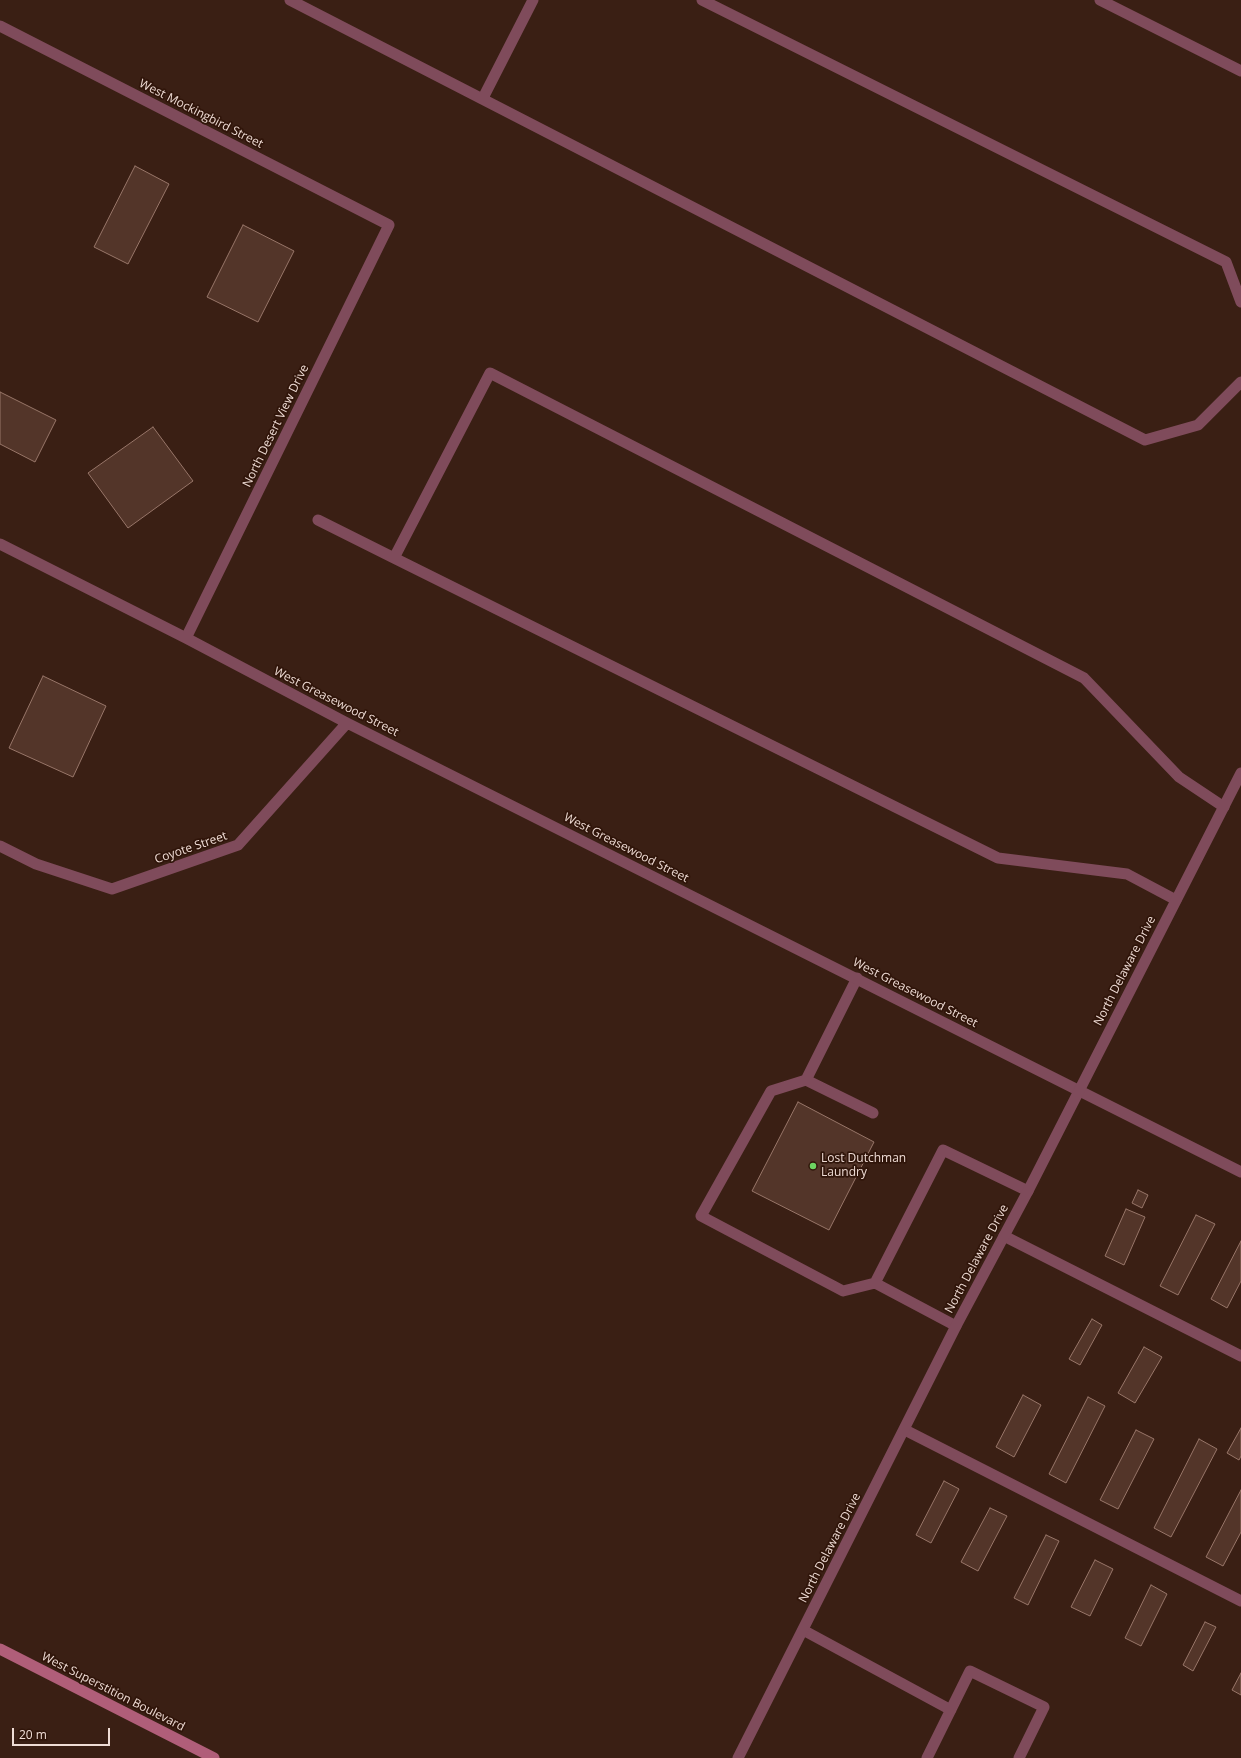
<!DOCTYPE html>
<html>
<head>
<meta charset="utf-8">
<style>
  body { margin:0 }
  #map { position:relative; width:1241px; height:1758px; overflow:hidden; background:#3a1f14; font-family:"Open Sans",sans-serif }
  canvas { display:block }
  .scale { position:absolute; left:12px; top:1728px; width:98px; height:18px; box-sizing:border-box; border:2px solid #efdcd5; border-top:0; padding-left:5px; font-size:12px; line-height:14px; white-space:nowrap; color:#efdcd5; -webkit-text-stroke:3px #30150a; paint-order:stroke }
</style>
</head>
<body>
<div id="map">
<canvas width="1241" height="1758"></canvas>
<div class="scale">20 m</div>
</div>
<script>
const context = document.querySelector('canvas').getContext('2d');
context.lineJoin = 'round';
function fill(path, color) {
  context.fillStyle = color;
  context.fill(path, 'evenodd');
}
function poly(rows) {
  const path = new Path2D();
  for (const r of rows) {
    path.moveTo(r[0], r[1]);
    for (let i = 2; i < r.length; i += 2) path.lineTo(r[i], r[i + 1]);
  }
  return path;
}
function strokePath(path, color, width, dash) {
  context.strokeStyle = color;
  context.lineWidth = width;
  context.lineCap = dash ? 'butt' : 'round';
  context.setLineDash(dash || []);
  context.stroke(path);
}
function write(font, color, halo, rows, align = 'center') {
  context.font = font + ' "Open Sans",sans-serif';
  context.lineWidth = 3.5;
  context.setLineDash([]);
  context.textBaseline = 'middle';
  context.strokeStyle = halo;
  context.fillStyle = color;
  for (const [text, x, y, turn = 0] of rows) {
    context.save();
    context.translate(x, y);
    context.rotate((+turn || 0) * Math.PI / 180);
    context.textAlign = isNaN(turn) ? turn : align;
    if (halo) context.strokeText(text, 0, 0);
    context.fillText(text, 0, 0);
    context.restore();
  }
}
const building = poly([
  [135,166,169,184,128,264,94,247,135,166],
  [243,225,294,251,258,322,207,297,243,225],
  [0,392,56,420,35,462,0,444,0,392],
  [153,427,193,481,128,528,88,473,153,427],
  [43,676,106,706,73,777,9,748,43,676],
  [798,1102,874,1142,829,1230,752,1191,798,1102],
  [1138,1190,1148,1195,1142,1208,1132,1203,1138,1190],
  [1126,1209,1145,1217,1124,1265,1105,1256,1126,1209],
  [1196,1215,1215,1224,1178,1295,1160,1286,1196,1215],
  [1241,1241,1241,1281,1227,1308,1211,1299,1241,1241],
  [1092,1319,1102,1325,1080,1365,1069,1359,1092,1319],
  [1144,1347,1162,1357,1135,1403,1118,1393,1144,1347],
  [1023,1395,1041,1405,1014,1457,996,1447,1023,1395],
  [1088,1397,1105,1406,1066,1483,1049,1474,1088,1397],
  [1241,1428,1241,1456,1239,1460,1227,1453,1241,1428],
  [1136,1430,1154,1439,1118,1509,1100,1500,1136,1430],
  [1199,1439,1217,1449,1171,1537,1154,1528,1199,1439],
  [944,1481,959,1489,931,1543,916,1535,944,1481],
  [1241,1490,1241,1532,1223,1566,1206,1557,1241,1490],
  [990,1508,1007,1516,978,1571,961,1562,990,1508],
  [1046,1535,1059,1541,1028,1605,1014,1598,1046,1535],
  [1095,1560,1113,1569,1090,1616,1071,1607,1095,1560],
  [1151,1585,1167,1594,1141,1646,1125,1638,1151,1585],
  [1205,1622,1216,1627,1193,1671,1183,1665,1205,1622],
  [1241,1673,1241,1695,1232,1690,1241,1673]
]);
const service = poly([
  [290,0,1145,440,1198,425,1241,382],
  [702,0,1226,262,1241,302],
  [483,98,533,0],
  [318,520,394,558],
  [1176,900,1127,874,998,858,394,558,490,373,1084,678,1179,777,1224,807],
  [806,1080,857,978],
  [873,1113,806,1080,771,1091,701,1216,843,1291,875,1283],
  [1004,1236,1241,1356],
  [956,1326,875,1283,943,1150,1028,1191],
  [905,1430,1241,1601],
  [803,1630,951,1710],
  [927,1758,970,1671,1044,1707,1019,1758]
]);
const minor = poly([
  [1100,0,1241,71],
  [0,26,389,225,186,638],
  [0,544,186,638,347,723,1241,1172],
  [0,846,36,864,112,889,238,845,347,723]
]);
const tertiary = poly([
  [738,1758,956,1326,1028,1191,1241,773]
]);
const secondary = poly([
  [0,1649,214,1758]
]);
const markers = [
  [813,1166,4,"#6dd361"]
];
const streetNames = [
  ["West Mockingbird Street",201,114,27],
  ["North Desert View Drive",276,426,-64],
  ["West Greasewood Street",336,702,27],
  ["Coyote Street",191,848,-19],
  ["West Greasewood Street",626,848,27],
  ["North Delaware Drive",1125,971,-63],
  ["West Greasewood Street",915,993,27],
  ["North Delaware Drive",977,1259,-62],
  ["North Delaware Drive",830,1548,-63],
  ["West Superstition Boulevard",113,1692,27]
];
const poiNames = [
  ["Lost Dutchman",821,1159],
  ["Laundry",821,1173]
];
fill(building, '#533529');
strokePath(building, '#987669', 1);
strokePath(service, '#7f4b5b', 11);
strokePath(minor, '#7f4b5b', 11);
strokePath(tertiary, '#7f4b5b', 11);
strokePath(secondary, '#b05e79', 11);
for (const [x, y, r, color] of markers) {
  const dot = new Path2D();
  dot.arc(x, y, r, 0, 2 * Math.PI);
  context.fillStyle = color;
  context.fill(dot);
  strokePath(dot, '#30150a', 1.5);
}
write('12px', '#efdcd5', '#30150a', streetNames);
write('12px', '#efdcd5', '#30150a', poiNames, 'left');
</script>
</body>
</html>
